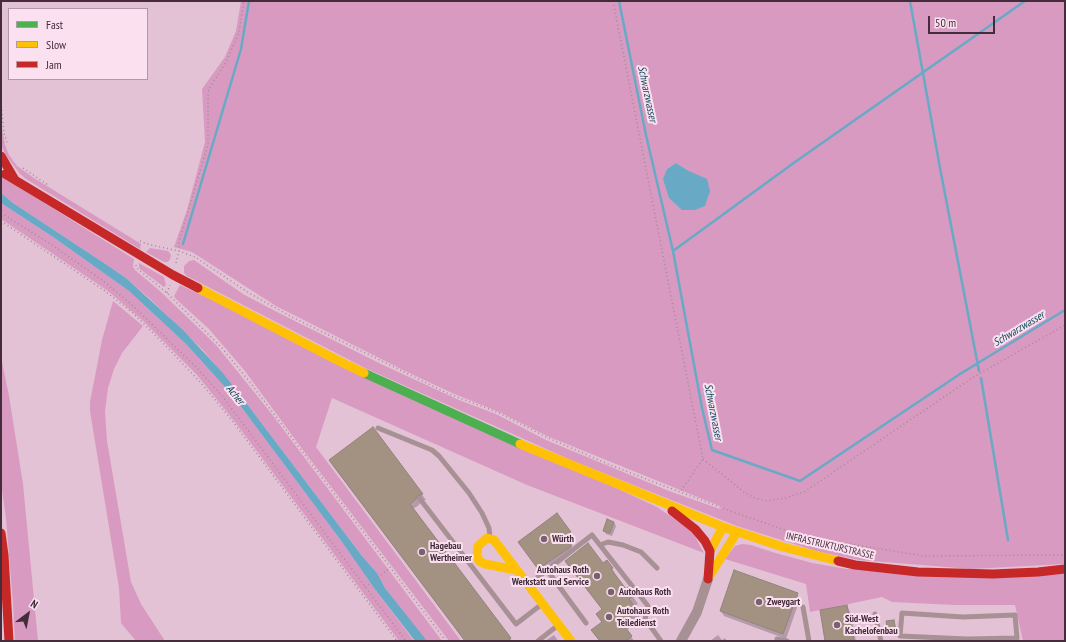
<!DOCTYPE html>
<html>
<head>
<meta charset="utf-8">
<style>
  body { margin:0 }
  #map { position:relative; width:1066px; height:642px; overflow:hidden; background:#e3c2d5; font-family:"PT Sans Narrow",sans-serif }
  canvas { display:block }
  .frame { position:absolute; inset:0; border:2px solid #442c3b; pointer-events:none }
  .legend { position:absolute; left:8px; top:8px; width:140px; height:72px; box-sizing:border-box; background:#fbe1f0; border:1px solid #b299a8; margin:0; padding:5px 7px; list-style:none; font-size:12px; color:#442c3b }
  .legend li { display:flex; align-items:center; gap:8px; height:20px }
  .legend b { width:20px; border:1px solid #b299a8 }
  .north { position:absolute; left:8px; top:594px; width:40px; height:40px; -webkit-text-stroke:3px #fbe1f0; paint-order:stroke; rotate:32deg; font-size:11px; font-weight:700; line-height:16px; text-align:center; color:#442c3b }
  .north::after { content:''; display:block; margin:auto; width:14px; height:18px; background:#442c3b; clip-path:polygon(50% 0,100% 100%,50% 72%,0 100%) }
  .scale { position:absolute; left:928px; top:16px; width:67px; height:18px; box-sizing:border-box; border:2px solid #442c3b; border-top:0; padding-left:5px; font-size:12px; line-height:14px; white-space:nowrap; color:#442c3b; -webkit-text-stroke:3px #fbe1f0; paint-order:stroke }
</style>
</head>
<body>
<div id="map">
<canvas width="1066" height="642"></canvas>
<div class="frame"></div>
<ul class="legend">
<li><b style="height:5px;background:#4caf50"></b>Fast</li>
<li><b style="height:5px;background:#ffc107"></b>Slow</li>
<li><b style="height:5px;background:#c62828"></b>Jam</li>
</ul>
<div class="north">N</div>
<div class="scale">50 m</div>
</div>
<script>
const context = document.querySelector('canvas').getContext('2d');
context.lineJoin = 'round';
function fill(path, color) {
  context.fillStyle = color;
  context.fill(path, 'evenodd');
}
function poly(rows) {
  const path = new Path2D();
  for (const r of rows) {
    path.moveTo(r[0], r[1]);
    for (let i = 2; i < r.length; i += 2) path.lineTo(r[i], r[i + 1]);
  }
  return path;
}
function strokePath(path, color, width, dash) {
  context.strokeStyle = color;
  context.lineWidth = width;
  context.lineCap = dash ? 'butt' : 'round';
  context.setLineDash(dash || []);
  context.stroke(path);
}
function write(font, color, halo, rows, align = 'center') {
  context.font = font + ' "PT Sans Narrow",sans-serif';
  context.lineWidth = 4;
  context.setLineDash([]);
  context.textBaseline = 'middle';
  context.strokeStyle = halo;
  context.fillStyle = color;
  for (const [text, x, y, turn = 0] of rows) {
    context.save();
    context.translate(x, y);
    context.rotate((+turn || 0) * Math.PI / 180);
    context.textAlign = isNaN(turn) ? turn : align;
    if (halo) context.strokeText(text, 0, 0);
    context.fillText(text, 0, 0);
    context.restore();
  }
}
const green = poly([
  [241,1,1065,1,1065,564,971,569,859,560,816,551,737,526,573,461,363,367,187,276,184,273,184,266,189,261,194,260,243,294,277,312,381,364,459,400,496,414,546,440,669,491,720,509,722,507,547,436,499,412,452,393,403,370,276,306,192,252,174,247,187,210,205,142,202,89,225,57,236,31],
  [676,163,689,171,667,169],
  [1,121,5,145,9,155,17,166,34,178,141,244,140,249,26,179,20,174,5,154,1,145],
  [1,176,134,259,133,266,135,270,161,292,216,345,271,413,442,641,426,641,385,588,377,573,362,556,238,392,202,349,149,298,126,278,104,263,13,203,1,193],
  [1,203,53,237,129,291,186,344,233,396,342,542,374,588,414,641,399,641,235,422,197,375,142,320,108,291,1,219],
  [150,248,168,251,171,255,170,259,168,262,164,262,146,252],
  [139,263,164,277,166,285,164,287,140,269,139,267],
  [180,285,657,507,692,531,704,553,527,485,332,398,316,447,461,641,449,641,303,450,245,371,209,329,176,299,174,296],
  [113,301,143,326,122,353,114,369,108,388,105,411,107,441,131,582,141,604,165,641,136,641,121,623,119,588,90,411,90,402,102,340],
  [1,357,9,396,23,484,38,641,15,641,13,604,6,518,1,483],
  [742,544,751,545,772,552,812,563,847,569,1065,574,1065,641,1023,641,1015,605,955,605,892,602,882,597,810,612,806,584,725,559,735,546]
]);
const water = poly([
  [676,163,689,171,707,179,710,191,705,206,695,210,682,210,669,198,663,179,667,169],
  [1,193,13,203,104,263,126,278,183,330,222,372,238,392,362,556,377,573,385,588,427,641,415,641,374,588,342,542,233,396,186,344,129,291,53,237,1,203]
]);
const shadow = poly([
  [373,429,426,500,421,501,419,505,413,509,512,641,465,641,333,466,330,461],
  [556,514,574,538,568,542,574,552,542,574,522,547],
  [614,522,616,526,612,536,606,534,604,531],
  [603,565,612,568,616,576,615,577,625,591,628,589,638,604,633,607,641,619,627,630,634,641,599,641,592,630,602,623,597,615,603,610,571,569],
  [797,594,800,599,786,639,724,616,721,611],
  [847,606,851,614,856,641,826,641],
  [893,621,895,625,897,635,891,636,889,633],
  [554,635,558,641,545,641],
  [718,635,722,640,725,638,727,641,710,641]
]);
const stream = poly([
  [619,1,646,135,673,251,702,408,712,450,800,481,960,374,1065,310],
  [910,1,940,168,979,371],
  [183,244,241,49,249,1],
  [673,251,795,162,1025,1],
  [981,378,1008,540]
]);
const building = poly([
  [373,427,423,494,418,496,416,499,410,504,511,638,507,641,465,641,329,460,373,427],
  [557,513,571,532,565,536,572,546,538,569,518,542,557,513],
  [607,519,614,522,610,533,603,531,607,519],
  [588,543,603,563,607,560,613,568,611,569,626,589,628,587,634,595,629,599,638,611,622,623,632,636,626,641,600,641,591,630,602,622,596,614,602,609,565,561,588,543],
  [734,570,798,593,783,634,720,611,734,570],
  [847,605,854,641,825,641,820,610,847,605],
  [894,620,896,631,888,633,886,621,894,620]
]);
const path = poly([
  [613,1,703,459,680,492],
  [1,102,4,133,8,145],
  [23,168,48,185],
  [1,213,52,245,102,280,131,304,198,369,223,397,406,641],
  [1,221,105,291,133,313,166,346,201,383,231,419,397,641],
  [140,241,147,244,179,251,195,257,249,293,292,317,449,394,497,412,546,437,608,464,659,484,733,512,791,532,826,540,924,556,1065,555],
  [176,263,179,251,179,242,208,144,208,96,209,89,225,64,239,33,244,1],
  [136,265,136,267,139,270,167,293,222,348,249,381,446,641],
  [167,293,170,285],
  [703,459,745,493,755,498,767,501,785,498,804,492,972,378,1065,325],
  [365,587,390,568]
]);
const lane = poly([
  [378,428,432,450,439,456,469,493,482,513,489,528,490,538],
  [420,499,516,624,542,604],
  [600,545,608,542,623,545,641,552,657,568],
  [547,570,586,623],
  [529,584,592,535,648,606,645,619,661,641],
  [803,607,809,641],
  [902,613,963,617,1015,615,1017,638,967,639,900,636,902,613],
  [875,614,881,641],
  [777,639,787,641],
  [538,641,557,626]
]);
const street = poly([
  [681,641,697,612,708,579]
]);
const fast = poly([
  [364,373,520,444]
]);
const slow = poly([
  [198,288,335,359,364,373],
  [520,444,723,527,783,547,838,561],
  [710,551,723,527],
  [516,570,485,564,479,561,477,555,478,546,487,538,494,540,571,641],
  [710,575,737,532]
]);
const jam = poly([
  [1,156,15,180],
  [5,174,173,275,198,288],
  [672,511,695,529,705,541,710,551,708,579],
  [1,533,4,555,9,641],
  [838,561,855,565,918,572,993,574,1038,572,1065,569]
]);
const markers = [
  [544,539,4,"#7c6071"],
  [422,552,4,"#7c6071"],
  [597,576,4,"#7c6071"],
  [611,592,4,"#7c6071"],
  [759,602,4,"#7c6071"],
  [609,617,4,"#7c6071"],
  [837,625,4,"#7c6071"]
];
const poiNames = [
  ["Würth",552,539],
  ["Hagebau",430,546],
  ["Wertheimer",430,558],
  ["Autohaus Roth",589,570,"right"],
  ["Werkstatt und Service",589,582,"right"],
  ["Autohaus Roth",619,592],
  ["Zweygart",767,602],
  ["Autohaus Roth",617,611],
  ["Teiledienst",617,623],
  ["Süd-West",845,619],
  ["Kachelofenbau",845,631]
];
const streetNames = [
  ["INFRASTRUKTURSTRASSE",830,546,13]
];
const waterNames = [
  ["Schwarzwasser",647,94,78],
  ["Schwarzwasser",1019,329,-31],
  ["Acher",235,395,50],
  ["Schwarzwasser",713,412,79]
];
fill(green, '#d99ac1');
fill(water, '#68aac6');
fill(shadow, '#0003');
strokePath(stream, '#68aac6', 2.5);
fill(building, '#a39281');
strokePath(building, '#92827e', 1);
strokePath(path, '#9f8c90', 1.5, [1, 3]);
strokePath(lane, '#a79195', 5);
strokePath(street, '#a79195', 10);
strokePath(fast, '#4caf50', 9);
strokePath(slow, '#ffc107', 9);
strokePath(jam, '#c62828', 9);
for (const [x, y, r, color] of markers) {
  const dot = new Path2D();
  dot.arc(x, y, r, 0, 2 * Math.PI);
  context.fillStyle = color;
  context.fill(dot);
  strokePath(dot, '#fbe1f0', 1.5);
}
write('bold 10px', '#442c3b', '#fbe1f0', poiNames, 'left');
write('10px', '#442c3b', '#fbe1f0', streetNames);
write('italic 11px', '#0a4859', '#fbe1f0', waterNames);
</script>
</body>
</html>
